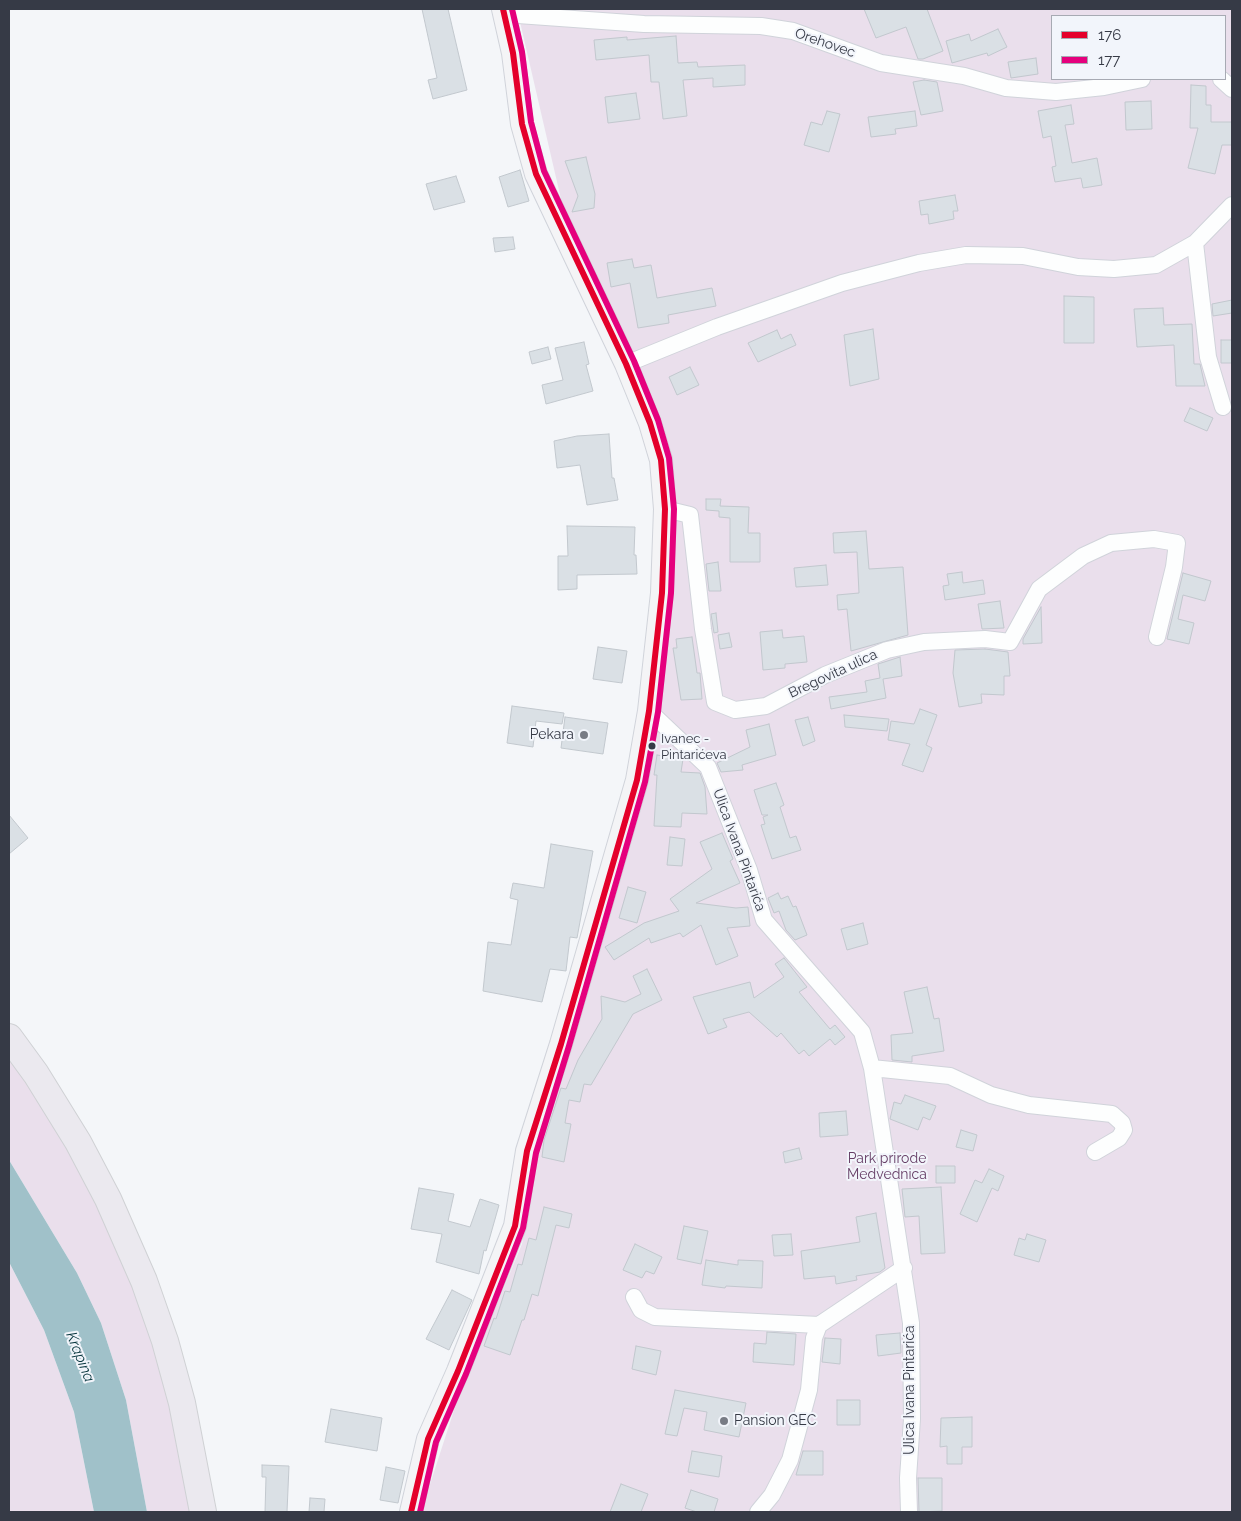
<!DOCTYPE html>
<html>
<head>
<meta charset="utf-8">
<style>
  body { margin:0 }
  #map { position:relative; width:1241px; height:1521px; overflow:hidden; background:#f4f6f9; font-family:Raleway,sans-serif }
  canvas { display:block }
  .frame { position:absolute; inset:0; border:10px solid #363a46; pointer-events:none }
  .legend { position:absolute; left:1051px; top:15px; width:175px; height:65px; box-sizing:border-box; background:#f2f5fb; border:1px solid #a7aab3; margin:0; padding:6px 9px; list-style:none; font-size:15px; color:#363a46 }
  .legend li { display:flex; align-items:center; gap:10px; height:25px }
  .legend b { width:25px; border:1px solid #a7aab3 }
</style>
</head>
<body>
<div id="map">
<canvas width="1241" height="1521"></canvas>
<div class="frame"></div>
<ul class="legend">
<li><b style="height:6px;background:#e4002b"></b>176</li>
<li><b style="height:6px;background:#e5007d"></b>177</li>
</ul>
</div>
<script>
const context = document.querySelector('canvas').getContext('2d');
context.lineJoin = 'round';
function fill(path, color) {
  context.fillStyle = color;
  context.fill(path, 'evenodd');
}
function poly(rows) {
  const path = new Path2D();
  for (const r of rows) {
    path.moveTo(r[0], r[1]);
    for (let i = 2; i < r.length; i += 2) path.lineTo(r[i], r[i + 1]);
  }
  return path;
}
function strokePath(path, color, width, dash) {
  context.strokeStyle = color;
  context.lineWidth = width;
  context.lineCap = dash ? 'butt' : 'round';
  context.setLineDash(dash || []);
  context.stroke(path);
}
function write(font, color, halo, rows, align = 'center') {
  context.font = font + ' Raleway,sans-serif';
  context.lineWidth = 4;
  context.setLineDash([]);
  context.textBaseline = 'middle';
  context.strokeStyle = halo;
  context.fillStyle = color;
  for (const [text, x, y, turn = 0] of rows) {
    context.save();
    context.translate(x, y);
    context.rotate((+turn || 0) * Math.PI / 180);
    context.textAlign = isNaN(turn) ? turn : align;
    if (halo) context.strokeText(text, 0, 0);
    context.fillText(text, 0, 0);
    context.restore();
  }
}
const green = poly([
  [517,9,1232,9,1232,1512,421,1512,457,1401,522,1244,557,1054,630,806,662,593,657,451,567,225],
  [1052,16,1225,16,1225,79,1052,79],
  [9,1053,41,1098,120,1245,167,1383,192,1512,147,1512,126,1400,101,1323,77,1273,9,1160],
  [9,1262,44,1330,74,1412,94,1512,9,1512]
]);
const water = poly([
  [9,1160,77,1273,101,1323,126,1400,147,1512,94,1512,74,1412,44,1330,9,1262]
]);
const building = poly([
  [422,9,448,9,467,90,433,99,428,80,437,78,422,9],
  [864,9,927,9,943,51,923,59,918,59,906,27,876,38,864,9],
  [998,29,1007,47,988,56,987,53,952,63,946,41,969,34,971,41,998,29],
  [676,36,678,63,697,62,698,67,745,65,745,85,713,87,713,78,683,80,687,116,663,119,659,82,651,82,649,55,596,60,594,40,627,37,627,40,676,36],
  [1036,58,1038,74,1011,78,1008,62,1036,58],
  [924,80,937,82,943,111,921,115,913,82,924,80],
  [1191,85,1206,86,1206,105,1211,105,1211,122,1232,122,1232,145,1222,145,1215,174,1188,168,1198,128,1190,128,1191,85],
  [636,93,640,119,608,123,605,97,636,93],
  [1151,101,1152,129,1126,130,1125,102,1151,101],
  [1071,105,1074,124,1065,125,1072,163,1097,158,1102,185,1083,188,1081,178,1055,182,1052,167,1056,166,1051,136,1043,138,1038,111,1071,105],
  [827,111,840,114,829,152,804,145,811,122,822,125,827,111],
  [915,111,917,126,895,129,896,134,871,137,868,117,915,111],
  [586,157,595,194,594,208,572,212,578,196,565,161,586,157],
  [520,170,529,201,508,207,499,177,520,170],
  [456,176,465,202,434,210,426,184,456,176],
  [955,195,958,211,953,211,954,219,929,224,928,214,921,215,919,201,955,195],
  [513,237,515,249,495,252,493,238,513,237],
  [632,259,634,268,651,265,657,298,712,288,716,306,668,315,669,323,638,328,630,283,611,287,607,263,632,259],
  [1064,296,1094,297,1094,343,1064,343,1064,296],
  [1232,300,1232,313,1213,316,1212,304,1232,300],
  [1163,308,1164,325,1192,324,1194,364,1200,364,1205,386,1176,386,1174,345,1137,347,1134,309,1163,308],
  [873,329,879,379,850,386,844,335,873,329],
  [777,330,781,339,791,334,796,345,758,362,748,343,777,330],
  [1221,340,1232,340,1232,363,1221,363,1221,340],
  [584,342,589,364,586,365,593,391,546,404,542,385,563,380,555,348,584,342],
  [548,347,551,359,532,364,529,352,548,347],
  [690,367,699,385,677,395,669,377,690,367],
  [1190,408,1213,418,1207,431,1184,421,1190,408],
  [609,434,612,478,614,478,618,500,587,505,580,465,557,468,554,441,577,436,609,434],
  [706,499,721,499,720,506,749,507,748,533,760,533,760,562,730,562,730,518,719,517,719,511,706,510,706,499],
  [567,526,635,527,634,555,636,555,637,574,577,575,577,589,558,590,558,556,568,556,567,526],
  [866,531,869,569,903,567,908,635,851,651,847,609,838,610,837,595,859,593,857,552,834,553,833,533,866,531],
  [718,562,721,591,709,591,706,564,718,562],
  [826,565,828,585,796,587,794,568,826,565],
  [962,572,963,583,983,580,985,594,945,600,943,586,949,585,947,574,962,572],
  [1183,573,1211,581,1205,601,1183,595,1178,619,1194,623,1189,644,1167,639,1183,573],
  [1000,601,1004,628,982,629,978,604,1000,601],
  [1041,607,1042,643,1023,644,1023,639,1041,607],
  [716,613,718,632,714,633,711,614,716,613],
  [782,630,783,638,804,636,807,662,785,664,785,668,763,670,760,632,782,630],
  [729,633,732,647,720,649,718,635,729,633],
  [692,637,697,673,700,673,702,699,681,700,673,648,677,648,676,639,692,637],
  [598,647,627,651,622,683,593,679,598,647],
  [985,649,1008,652,1010,676,1004,676,1004,695,981,694,982,703,959,707,953,673,955,650,985,649],
  [900,657,902,676,883,679,886,698,831,709,829,697,867,692,865,681,880,678,878,664,900,657],
  [512,706,564,713,562,724,536,721,533,747,507,743,512,706],
  [920,709,937,715,926,745,932,748,923,772,902,765,910,744,888,740,891,721,914,724,920,709],
  [844,715,889,719,887,731,845,727,844,715],
  [565,717,608,723,603,754,561,748,565,717],
  [808,717,815,741,803,746,795,720,808,717],
  [769,724,776,755,742,765,743,770,721,772,717,763,750,747,746,730,769,724],
  [657,755,683,759,681,772,700,773,705,787,707,814,682,813,681,827,654,826,657,775,654,775,657,755],
  [776,783,784,805,780,807,790,838,796,836,801,850,772,859,761,825,765,824,763,817,768,815,762,815,754,790,776,783],
  [9,815,28,838,9,854,9,815],
  [722,833,733,859,730,861,740,883,696,903,736,908,748,907,750,926,727,928,738,956,716,965,701,925,683,937,680,933,651,943,649,938,614,960,605,947,644,923,679,911,670,899,712,869,700,842,722,833],
  [670,837,685,839,682,866,667,865,670,837],
  [551,844,593,851,577,938,570,937,566,971,550,969,542,1002,483,991,488,942,511,945,518,900,510,898,513,883,544,888,551,844],
  [628,887,646,892,637,923,619,918,628,887],
  [778,893,781,899,788,896,793,907,796,906,807,935,795,940,786,930,779,911,774,913,768,898,778,893],
  [863,923,868,944,847,950,841,929,863,923],
  [784,958,807,987,799,992,830,1029,835,1025,845,1037,835,1045,830,1039,809,1056,804,1050,799,1054,781,1033,777,1037,749,1012,723,1019,727,1027,708,1034,693,997,750,982,754,998,784,977,775,964,784,958],
  [647,969,662,1000,633,1014,591,1085,584,1084,580,1102,569,1100,565,1123,571,1124,564,1162,542,1157,544,1140,561,1088,566,1089,578,1060,602,1019,601,996,625,1002,641,994,633,976,647,969],
  [927,987,934,1019,939,1018,944,1051,912,1056,912,1062,892,1060,891,1035,913,1033,904,992,927,987],
  [905,1095,936,1106,930,1120,923,1117,918,1130,890,1119,894,1102,901,1104,905,1095],
  [846,1111,848,1135,820,1137,819,1113,846,1111],
  [961,1130,977,1135,973,1151,956,1147,961,1130],
  [799,1148,802,1159,785,1163,783,1152,799,1148],
  [936,1166,955,1166,955,1183,936,1183,936,1166],
  [989,1169,1004,1176,998,1191,992,1188,977,1222,960,1214,975,1180,982,1183,989,1169],
  [941,1187,945,1253,921,1254,919,1216,905,1217,902,1189,941,1187],
  [419,1188,454,1194,448,1221,470,1227,480,1199,499,1205,486,1251,484,1250,479,1274,436,1262,442,1234,411,1229,419,1188],
  [544,1207,572,1214,569,1228,556,1225,538,1296,532,1294,524,1320,522,1320,510,1355,484,1346,494,1318,496,1319,505,1291,510,1292,518,1264,522,1265,529,1238,536,1240,544,1207],
  [876,1213,885,1268,880,1272,856,1276,857,1280,836,1284,835,1276,804,1279,801,1251,860,1242,856,1217,876,1213],
  [684,1226,708,1231,701,1264,677,1259,684,1226],
  [791,1234,793,1255,774,1256,772,1235,791,1234],
  [1027,1234,1046,1240,1039,1262,1014,1255,1019,1238,1025,1240,1027,1234],
  [635,1244,662,1257,654,1274,646,1271,642,1278,623,1270,635,1244],
  [706,1260,738,1265,738,1260,763,1261,762,1288,726,1286,725,1288,702,1285,706,1260],
  [452,1290,472,1300,449,1350,426,1339,452,1290],
  [767,1332,796,1334,794,1365,753,1362,754,1343,766,1344,767,1332],
  [900,1333,901,1353,878,1356,876,1335,900,1333],
  [825,1338,841,1339,840,1364,822,1362,825,1338],
  [636,1346,661,1351,656,1375,632,1369,636,1346],
  [675,1390,746,1403,739,1437,704,1430,707,1412,684,1408,677,1436,665,1434,675,1390],
  [837,1400,860,1400,860,1425,837,1425,837,1400],
  [331,1409,382,1418,377,1451,325,1442,331,1409],
  [972,1417,972,1447,962,1447,962,1464,947,1464,947,1446,940,1447,941,1418,972,1417],
  [692,1451,722,1456,719,1477,688,1472,692,1451],
  [803,1451,823,1451,823,1475,796,1475,803,1451],
  [262,1465,289,1466,287,1512,265,1512,266,1477,262,1477,262,1465],
  [386,1467,405,1471,398,1503,380,1500,386,1467],
  [918,1478,942,1478,942,1511,919,1512,918,1478],
  [621,1484,648,1494,641,1512,610,1512,621,1484],
  [691,1490,718,1499,714,1512,697,1512,685,1508,691,1490],
  [310,1498,325,1499,324,1512,309,1512,310,1498]
]);
const minor = poly([
  [504,14,644,24,761,26,793,31,881,63,964,76,1006,88,1056,92,1104,87,1142,79],
  [1221,79,1232,89],
  [1195,243,1208,357,1223,407],
  [626,364,717,327,842,283,919,263,966,255,1023,256,1078,267,1114,269,1156,265,1195,243,1232,205],
  [665,509,690,515,703,629,715,702,735,710,766,706,825,675,887,650,924,642,985,639,1010,642,1039,589,1083,556,1111,543,1154,539,1177,543,1174,567,1157,637],
  [649,711,708,767,749,870,764,920,862,1032,872,1068,911,1323,912,1419,908,1478,909,1512],
  [872,1068,950,1076,991,1095,1029,1105,1112,1114,1122,1123,1124,1130,1119,1138,1095,1152],
  [634,1297,641,1310,655,1317,819,1325],
  [758,1512,772,1495,790,1460,809,1390,814,1338,819,1325,904,1268]
]);
const secondary = poly([
  [411,1512,428,1439,458,1371,515,1226,527,1151,561,1044,637,780,649,711,662,593,665,509,661,460,650,423,626,364,536,174,522,124,513,53,503,9]
]);
const primary = poly([
  [9,1037,36,1074,78,1142,108,1199,144,1281,165,1341,182,1403,203,1512]
]);
const bus1 = poly([
  [411,1512,428,1439,458,1371,515,1226,527,1151,561,1044,637,780,649,711,662,593,665,509,661,460,650,423,626,364,536,174,522,124,513,53,503,9]
]);
const bus2 = poly([
  [420,1512,436,1442,466,1374,523,1228,536,1153,569,1046,645,782,658,712,671,593,674,509,669,458,658,420,634,361,544,171,531,122,522,52,512,9]
]);
const markers = [
  [584,735,5,"#787c85"],
  [652,746,4.5,"#363a46"],
  [724,1421,5,"#787c85"]
];
const busNames = [
  ["Ivanec -",661,739],
  ["Pintarićeva",661,755]
];
const streetNames = [
  ["Orehovec",825,43,19],
  ["Bregovita ulica",833,674,-25],
  ["Ulica Ivana Pintarića",739,850,70],
  ["Ulica Ivana Pintarića",910,1390,-90]
];
const poiNames = [
  ["Pekara",574,735],
  ["Pansion GEC",734,1421,"left"]
];
const parkNames = [
  ["Park prirode",887,1159],
  ["Medvednica",887,1175]
];
const waterNames = [
  ["Krapina",80,1357,68]
];
fill(green, '#eadfec');
fill(water, '#a0c1c9');
fill(building, '#dae0e5');
strokePath(building, '#c2c8ce', 1);
strokePath(minor, '#d0d3da', 18);
strokePath(secondary, '#d0d3da', 24);
strokePath(primary, '#cfd1d4', 28);
strokePath(minor, '#fdfefe', 16);
strokePath(secondary, '#f4f4f6', 22);
strokePath(primary, '#ebe9ef', 26);
strokePath(bus1, '#e4002b', 6);
strokePath(bus2, '#e5007d', 6);
for (const [x, y, r, color] of markers) {
  const dot = new Path2D();
  dot.arc(x, y, r, 0, 2 * Math.PI);
  context.fillStyle = color;
  context.fill(dot);
  strokePath(dot, '#f2f5fb', 2);
}
write('13px', '#363a46', '#f2f5fb', busNames, 'left');
write('14px', '#363a46', '#f2f5fb', streetNames);
write('14px', '#363a46', '#f2f5fb', poiNames, 'right');
write('14px', '#663e66', '#f2f5fb', parkNames);
write('italic 15px', '#0a3840', '#f2f5fb', waterNames);
</script>
</body>
</html>
